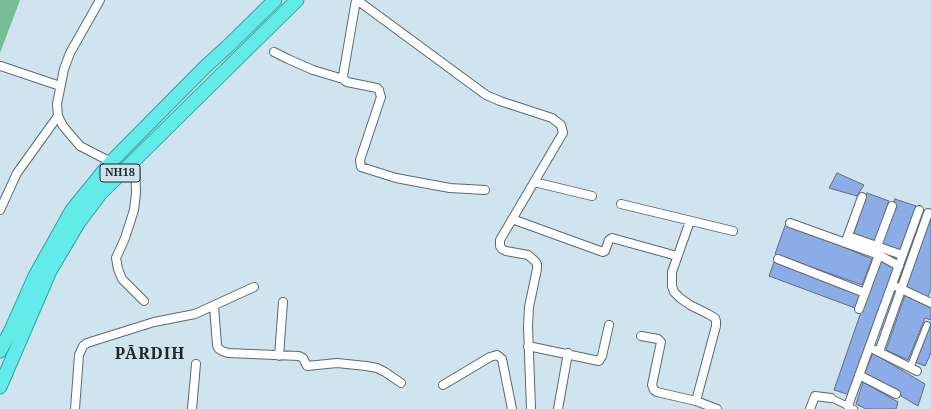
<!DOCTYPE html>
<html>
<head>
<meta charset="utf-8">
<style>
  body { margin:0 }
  canvas { display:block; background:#cfe4ee }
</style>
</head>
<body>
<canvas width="931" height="409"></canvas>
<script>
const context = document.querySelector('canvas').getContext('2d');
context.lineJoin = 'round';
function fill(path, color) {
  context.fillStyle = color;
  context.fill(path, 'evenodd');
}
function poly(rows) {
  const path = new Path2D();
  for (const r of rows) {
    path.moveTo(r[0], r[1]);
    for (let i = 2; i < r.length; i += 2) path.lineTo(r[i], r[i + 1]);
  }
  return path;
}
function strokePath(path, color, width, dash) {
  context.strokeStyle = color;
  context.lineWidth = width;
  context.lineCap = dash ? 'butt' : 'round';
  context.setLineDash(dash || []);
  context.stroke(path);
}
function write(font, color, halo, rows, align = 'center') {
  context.font = font + ' "Noto Serif",serif';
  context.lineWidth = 3;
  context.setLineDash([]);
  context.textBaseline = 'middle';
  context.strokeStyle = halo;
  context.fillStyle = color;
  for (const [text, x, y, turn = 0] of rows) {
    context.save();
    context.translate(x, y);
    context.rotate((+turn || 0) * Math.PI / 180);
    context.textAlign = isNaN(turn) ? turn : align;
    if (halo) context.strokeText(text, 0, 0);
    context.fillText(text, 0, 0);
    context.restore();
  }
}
const forest = poly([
  [0,0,20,0,0,53]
]);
const building = poly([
  [837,173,864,185,857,196,829,188,837,173],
  [867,193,889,201,875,241,853,236,867,193],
  [895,199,916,206,900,252,881,244,895,199],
  [931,217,931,289,928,297,905,287,931,217],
  [786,223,872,259,862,285,775,254,786,223],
  [879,260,896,267,850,395,834,390,879,260],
  [774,262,860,294,855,308,769,276,774,262],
  [905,295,931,307,931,320,925,318,908,360,886,350,905,295],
  [931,323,931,353,925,366,915,362,931,323],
  [873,353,925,384,918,406,864,374,873,353],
  [863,382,898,402,896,409,866,409,856,404,863,382]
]);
const pedestrian = poly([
  [910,368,927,325],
  [831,398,854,409]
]);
const minor = poly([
  [100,0,70,53,64,69,57,104,58,116,63,126,80,146,111,162],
  [356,0,343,76,345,81,347,82,377,88,379,90,381,97,360,160,361,167,396,178,428,184,450,188,485,190],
  [357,0,486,95,500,101,552,118,561,125,563,133,560,138,500,240,500,246,502,249,506,251,528,255,535,261,537,264,537,269,529,307,528,326,531,409],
  [274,52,288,59,313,70,343,79],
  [1,66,60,86],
  [135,159,136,193,134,210,125,238,116,258,118,269,122,279,144,301],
  [534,182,592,196],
  [621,204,733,231],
  [0,210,17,173,58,116],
  [512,219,603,252,605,251,609,240,612,238,677,256],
  [690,221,672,272,672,286,674,292,680,298,690,305,708,314,715,318,716,321,716,326,696,401,717,409],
  [790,223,879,255],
  [848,236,902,255],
  [846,241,862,197],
  [878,250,877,246,892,206],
  [778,259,865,293],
  [897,287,931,303],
  [214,306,217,345,218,348,222,351,228,353,299,356,303,358,307,366,337,363,366,366,377,368,385,372,401,383],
  [859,309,879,255,899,266],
  [641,336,658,339,661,342,652,385,654,390,657,392,696,401],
  [528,346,599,361,602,356,609,325],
  [875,350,917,371],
  [879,352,928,213],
  [279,356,283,302],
  [859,375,896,394],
  [443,385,490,357,497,355,502,359,512,409],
  [848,406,919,210],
  [75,409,79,355,83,346,87,343,154,322,195,314,254,287],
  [192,409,196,364],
  [558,409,568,353],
  [810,409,815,396,831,398]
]);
const trunk = poly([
  [0,351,11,330,35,276,72,210,111,162,205,67,227,47,275,0],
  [0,387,50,271,79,222,100,194,297,0]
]);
const shields = [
  [120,173,40]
];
const shieldNames = [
  ["NH18",120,173]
];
const districtNames = [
  ["PĀRDIH",150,354]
];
fill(forest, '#76bc94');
fill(building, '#8cace7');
strokePath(building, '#636c7b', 1);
strokePath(pedestrian, '#586b73', 8);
strokePath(minor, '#586b73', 10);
strokePath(trunk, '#30a3a2', 15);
strokePath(pedestrian, '#fff', 6);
strokePath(minor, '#fff', 8);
strokePath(trunk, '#62ebe8', 13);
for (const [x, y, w] of shields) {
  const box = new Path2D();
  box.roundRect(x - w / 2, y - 9, w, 18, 3);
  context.fillStyle = '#cfe4ee';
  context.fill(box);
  strokePath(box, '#1e2629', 1);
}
write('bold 11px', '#1e2629', null, shieldNames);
context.letterSpacing = '1px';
write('bold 16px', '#1e2629', '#cfe4ee', districtNames);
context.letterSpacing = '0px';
</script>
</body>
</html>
